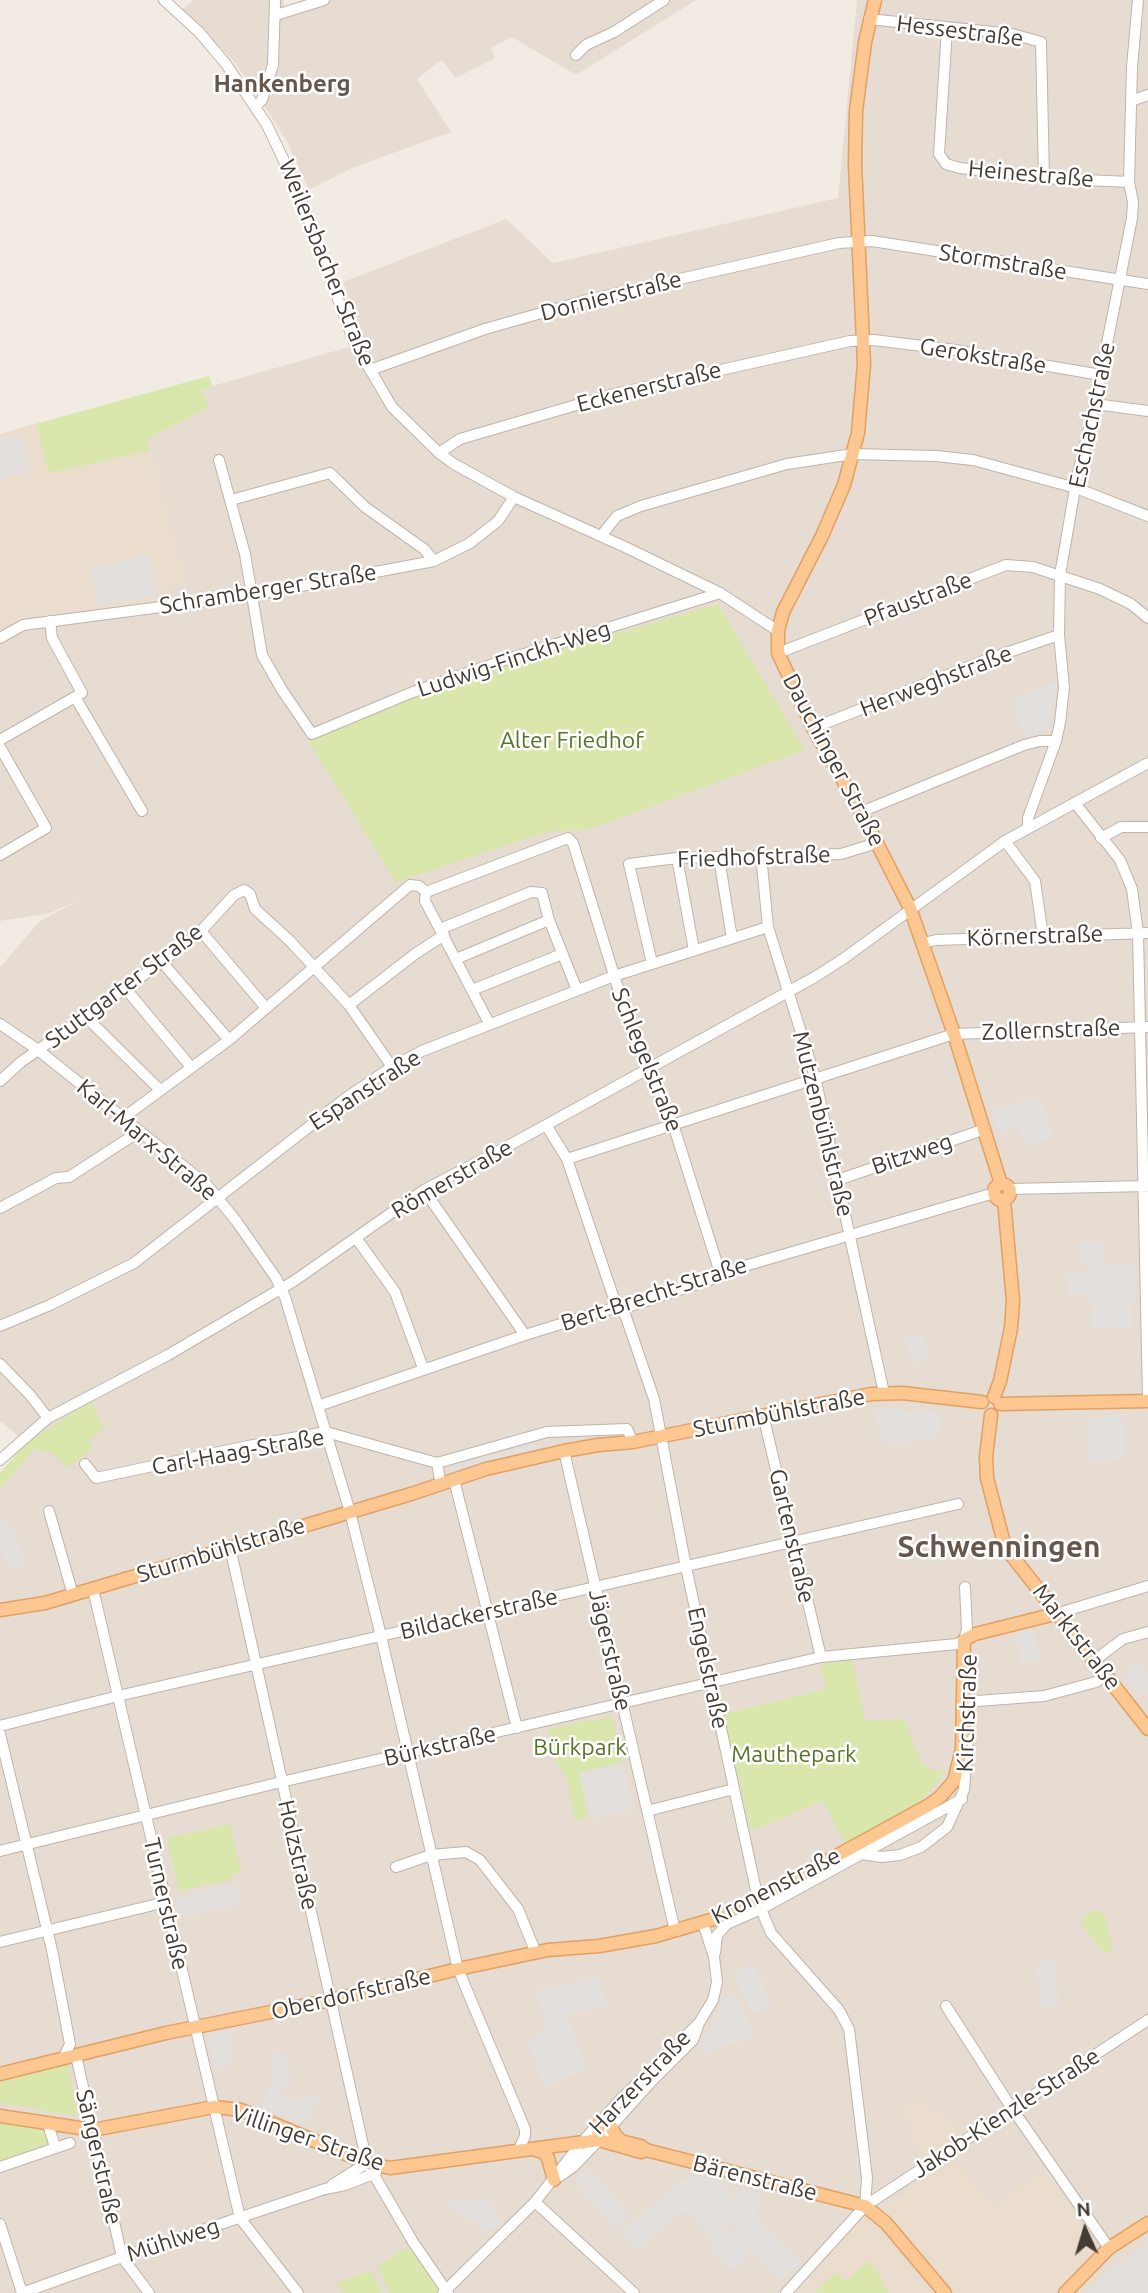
<!DOCTYPE html>
<html>
<head>
<meta charset="utf-8">
<style>
  body { margin:0 }
  #map { position:relative; width:1148px; height:2293px; overflow:hidden; background:#f2ebe4; font-family:Ubuntu,sans-serif }
  canvas { display:block }
  .north { position:absolute; left:1050px; top:2195px; width:70px; height:70px; -webkit-text-stroke:5px #fff; paint-order:stroke; rotate:356deg; font-size:19px; font-weight:700; line-height:28px; text-align:center; color:#443b34 }
  .north::after { content:''; display:block; margin:auto; width:24px; height:32px; background:#443b34; clip-path:polygon(50% 0,100% 100%,50% 72%,0 100%) }
</style>
</head>
<body>
<div id="map">
<canvas width="1148" height="2293"></canvas>
<div class="north">N</div>
</div>
<script>
const context = document.querySelector('canvas').getContext('2d');
context.lineJoin = 'round';
function fill(path, color) {
  context.fillStyle = color;
  context.fill(path, 'evenodd');
}
function poly(rows) {
  const path = new Path2D();
  for (const r of rows) {
    if (r.length === 3) {
      path.moveTo(r[0] + r[2], r[1]);
      path.arc(r[0], r[1], r[2], 0, 2 * Math.PI);
      continue;
    }
    path.moveTo(r[0], r[1]);
    for (let i = 2; i < r.length; i += 2) path.lineTo(r[i], r[i + 1]);
  }
  return path;
}
function strokePath(path, color, width, dash) {
  context.strokeStyle = color;
  context.lineWidth = width;
  context.lineCap = dash ? 'butt' : 'round';
  context.setLineDash(dash || []);
  context.stroke(path);
}
function write(font, color, halo, rows, align = 'center') {
  context.font = font + ' Ubuntu,sans-serif';
  context.lineWidth = 5;
  context.setLineDash([]);
  context.textBaseline = 'middle';
  context.strokeStyle = halo;
  context.fillStyle = color;
  for (const [text, x, y, turn = 0] of rows) {
    context.save();
    context.translate(x, y);
    context.rotate((+turn || 0) * Math.PI / 180);
    context.textAlign = isNaN(turn) ? turn : align;
    if (halo) context.strokeText(text, 0, 0);
    context.fillText(text, 0, 0);
    context.restore();
  }
}
const residential = poly([
  [194,0,284,0,284,9,303,0,696,0,576,75,512,37,491,48,495,58,456,78,441,60,417,79,451,132,352,168,309,190,287,142,254,89,231,58,181,10],
  [857,0,1148,0,1148,2293,0,2293,0,1490,34,1449,0,1421,0,967,40,921,81,899,50,913,0,921,0,630,24,617,163,600,162,587,186,583,147,439,208,408,202,389,363,343,343,282,506,219,553,263,838,198]
]);
const education = poly([
  [35,424,49,472,150,451,187,583,162,588,164,600,24,617,0,630,0,434],
  [918,2097,927,2110,947,2116,960,2134,927,2157,913,2139,910,2127,897,2107,910,2098,912,2101],
  [954,2160,994,2207,1046,2169,1098,2250,1058,2293,957,2293,882,2208],
  [865,2213,931,2293,792,2293]
]);
const green = poly([
  [209,376,212,386,202,389,208,408,147,439,150,451,49,473,35,424],
  [718,604,805,750,590,829,547,832,396,882,309,742,408,698,511,664],
  [91,1401,103,1427,90,1440,91,1449,68,1468,52,1453,34,1449,0,1490,0,1473,26,1443],
  [852,1659,865,1721,904,1719,921,1763,933,1770,946,1770,920,1803,845,1843,823,1801,751,1831,723,1714,826,1689,820,1664],
  [612,1716,622,1762,579,1773,589,1818,575,1820,566,1776,555,1760,548,1729],
  [230,1824,241,1872,232,1874,233,1879,179,1891,167,1838],
  [1094,1911,1102,1912,1105,1915,1112,1952,1104,1953,1081,1924,1087,1915],
  [67,2063,78,2116,0,2103,0,2080],
  [0,2122,45,2129,48,2144,0,2162],
  [410,2247,438,2290,437,2293,390,2293,377,2266],
  [868,2261,882,2278,880,2282,890,2293,814,2293,836,2272,846,2281],
  [371,2271,382,2293,346,2293,340,2290,337,2282]
]);
const parking = poly([
  [20,434,31,470,0,481,0,440],
  [149,555,157,595,98,606,90,568],
  [1057,682,1050,729,1026,739,1012,700],
  [1039,1096,1053,1137,1025,1146,1019,1127,999,1134,991,1112],
  [1102,1242,1104,1264,1136,1263,1136,1302,1131,1302,1133,1328,1091,1327,1092,1303,1089,1302,1088,1294,1068,1295,1067,1274,1088,1272,1087,1263,1080,1263,1079,1244],
  [923,1334,931,1360,911,1362,905,1339],
  [898,1407,906,1412,939,1410,942,1428,933,1439,888,1444,880,1440,874,1412],
  [1122,1414,1126,1458,1089,1462,1085,1418],
  [535,1443,536,1450,450,1473,448,1466],
  [0,1516,12,1524,8,1530,15,1530,25,1564,8,1570,0,1548],
  [1033,1629,1041,1660,1022,1665,1015,1633],
  [1140,1662,1148,1672,1148,1691,1140,1697,1123,1676],
  [623,1763,634,1809,589,1819,579,1773],
  [237,1883,242,1903,180,1918,175,1898],
  [1048,1956,1054,1963,1060,2004,1043,2008,1035,1968],
  [753,1963,772,2005,754,2014,733,1975],
  [599,1978,608,2006,566,2014,588,2070,544,2086,527,2042,545,2031,537,1990],
  [725,1995,739,1997,752,2029,748,2039,706,2052,697,2046,718,2014],
  [232,2029,235,2046,226,2070,216,2067,206,2033],
  [285,2052,292,2083,284,2087,281,2094,296,2100,317,2095,319,2102,315,2103,307,2126,261,2108,275,2072,271,2055],
  [590,2168,631,2217,614,2228,575,2181],
  [698,2176,718,2180,735,2199,734,2210,740,2189,761,2193,756,2219,801,2262,785,2278,773,2274,735,2234,733,2221,727,2228,750,2255,732,2271,713,2249,717,2246,686,2210,635,2251,620,2233,683,2180],
  [483,2196,502,2223,483,2234,473,2217,466,2221,458,2209,452,2212,448,2205,462,2197,468,2204],
  [1148,2243,1148,2293,1087,2293,1105,2275]
]);
const minor = poly([
  [164,0,199,32,226,64,267,125,296,186,354,342,392,407,439,453,454,464,514,497,625,547,720,593,778,631],
  [276,15,324,0],
  [869,19,1012,34,1041,42,1044,178],
  [947,29,939,154,946,164,960,168,1044,178,1129,182],
  [576,55,586,45,614,32,664,0],
  [1131,101,1148,95],
  [256,106,262,100,273,65,275,0],
  [370,370,485,329,587,300,839,243,872,241,1148,284],
  [1095,404,1148,411],
  [439,453,460,439,614,394,850,341,874,340,955,350,1101,375],
  [219,460,245,554,262,655,282,690,312,734,413,692,505,660,720,593],
  [231,500,330,473,365,507,424,549,434,561],
  [601,536,617,516,641,506,787,464,853,454,936,456,973,460,1076,488,1148,516],
  [0,638,23,625,253,595,434,561,470,543,498,521,514,497],
  [778,653,1006,565,1033,567,1100,589,1131,604,1148,618],
  [75,697,142,811],
  [813,728,991,658,1059,635],
  [0,740,82,693,52,638,50,621],
  [0,747,46,828,0,855],
  [1075,803,1120,860,1132,889,1138,933,1148,1398],
  [861,812,1024,745,1040,741,1056,741],
  [1028,826,1028,818,1056,741,1060,723,1064,687,1059,635,1060,575,1077,477,1095,404,1132,218,1133,202,1129,182,1132,67,1138,0],
  [1101,838,1121,827,1148,827],
  [1005,841,1035,881,1043,936],
  [761,855,768,927,815,1077,884,1393],
  [677,858,694,950],
  [719,858,732,938],
  [440,929,531,892,542,893,549,920,577,990],
  [201,931,266,1008],
  [923,943,936,940,1148,933],
  [456,959,549,920],
  [162,962,229,1040],
  [652,963,629,864,677,858,841,854,877,843],
  [125,988,191,1067],
  [472,990,562,954],
  [349,1005,415,954,444,935],
  [85,1016,159,1089],
  [489,1023,425,901,426,892,568,838,573,843,632,1033,673,1124,721,1276],
  [0,1024,38,1050,207,1185,237,1222,276,1278,285,1297,350,1512,381,1636,458,1969,525,2129,525,2136,518,2151],
  [0,1081,21,1062,162,962,201,931,234,895,244,890,250,894,255,909,290,941,349,1005,392,1067],
  [123,1118,229,1040,410,885,419,886,426,892],
  [546,1125,567,1159,614,1299,626,1317,654,1399,686,1567,758,1899],
  [567,1159,954,1034,1148,1027],
  [838,1180,985,1129],
  [1009,1189,1148,1186],
  [424,1190,525,1335],
  [0,1208,56,1178,69,1177,140,1131],
  [356,1238,395,1292,423,1368],
  [0,1326,50,1305,134,1263,346,1098,392,1067,422,1051,614,976,768,927],
  [0,1364,30,1395,48,1418],
  [318,1406,525,1335,606,1310,631,1306,721,1276,731,1270,994,1193],
  [763,1415,821,1657],
  [564,1451,675,1931],
  [0,1460,48,1418,168,1355,294,1281,424,1190,497,1152,815,977,843,959,1005,841,1148,763],
  [85,1464,96,1478,248,1446,326,1432,437,1463],
  [454,1480,517,1728],
  [441,1485,437,1463,547,1432,627,1429,633,1442],
  [49,1511,73,1595],
  [230,1547,367,2163,413,2242,448,2293],
  [93,1589,240,2218,298,2293],
  [1059,1613,1148,1586],
  [1095,1660,1123,1639,1148,1632],
  [964,1702,1044,1696,1096,1682,1106,1674],
  [0,1726,118,1696,958,1504],
  [0,1734,51,1946],
  [647,1811,734,1789],
  [849,1848,861,1854,882,1857,900,1855,921,1847,947,1827,964,1790,968,1740],
  [0,1851,281,1782,821,1657,957,1644,964,1640,967,1629,965,1587],
  [396,1867,431,1855,466,1852,480,1860,518,1909,536,1953],
  [761,1909,771,1933,839,2010,849,2029,867,2178,865,2206],
  [0,1942,166,1902],
  [52,1950,70,2044,63,2059],
  [715,1953,717,1935,727,1924,761,1909,962,1799],
  [946,2006,1009,2104,1109,2248],
  [76,2056,122,2257,149,2293],
  [48,2124,55,2147],
  [0,2167,70,2143],
  [560,2176,573,2167,599,2140,650,2083,693,2040,699,2023,713,2000,717,1982,714,1957,703,1923],
  [332,2185,367,2163],
  [535,2202,634,2293],
  [0,2224,22,2293],
  [22,2293,122,2257,325,2189,345,2185,376,2173],
  [443,2293,535,2202,582,2142,619,2101,699,2023],
  [786,2293,865,2206,1148,2020]
]);
const major = poly([
  [875,0,865,42,856,111,855,164,864,364,858,433,844,485,822,536,783,612,778,631,778,653,813,728,861,812,910,908,954,1034,1001,1184],
  [1002,1192,8],
  [994,1397,1000,1381,1011,1328,1013,1301,1004,1200],
  [1000,1404,1148,1401],
  [991,1415,986,1457,987,1478,1005,1547,1148,1729],
  [0,1610,45,1603,411,1494,486,1469,564,1451,598,1445,633,1442,871,1394,902,1393,982,1402],
  [0,2074,166,2033,331,2000,458,1969,548,1950,599,1946,656,1936,714,1919,758,1899,929,1805,940,1797,954,1781,962,1749,964,1640,975,1634,1059,1613],
  [0,2116,93,2130,214,2107,241,2110,367,2163,390,2168,599,2140,641,2152,646,2150],
  [611,2126,615,2135,621,2141,641,2146,646,2150,865,2206,886,2223,945,2293],
  [599,2140,598,2129,601,2122],
  [535,2150,543,2152,548,2158,554,2180],
  [1065,2293,1109,2248,1148,2223]
]);
const streetNames = [
  ["Hessestraße",960,31,7],
  ["Heinestraße",1031,174,5],
  ["Stormstraße",1003,262,9],
  ["Weilersbacher Straße",327,263,68],
  ["Dornierstraße",611,296,-14],
  ["Gerokstraße",983,356,9],
  ["Eckenerstraße",649,387,-14],
  ["Eschachstraße",1092,415,-78],
  ["Schramberger Straße",268,589,-9],
  ["Pfaustraße",918,599,-21],
  ["Ludwig-Finckh-Weg",514,659,-18],
  ["Herweghstraße",936,681,-21],
  ["Dauchinger Straße",834,760,62],
  ["Friedhofstraße",754,857,-2],
  ["Körnerstraße",1035,936,-2],
  ["Stuttgarter Straße",124,986,-37],
  ["Zollernstraße",1051,1030,-2],
  ["Schlegelstraße",647,1060,68],
  ["Espanstraße",365,1090,-33],
  ["Mutzenbühlstraße",823,1124,76],
  ["Karl-Marx-Straße",147,1140,40],
  ["Bitzweg",912,1154,-19],
  ["Römerstraße",452,1179,-30],
  ["Bert-Brecht-Straße",654,1294,-18],
  ["Sturmbühlstraße",779,1413,-11],
  ["Carl-Haag-Straße",238,1452,-10],
  ["Gartenstraße",792,1536,77],
  ["Sturmbühlstraße",221,1550,-17],
  ["Bildackerstraße",479,1614,-13],
  ["Marktstraße",1077,1637,52],
  ["Jägerstraße",610,1650,77],
  ["Engelstraße",708,1668,78],
  ["Kirchstraße",967,1713,-88],
  ["Bürkstraße",440,1746,-13],
  ["Holzstraße",298,1855,77],
  ["Kronenstraße",776,1886,-27],
  ["Turnerstraße",166,1904,77],
  ["Oberdorfstraße",351,1994,-13],
  ["Harzerstraße",640,2082,-46],
  ["Jakob-Kienzle-Straße",1006,2113,-33],
  ["Villinger Straße",308,2138,19],
  ["Sängerstraße",99,2157,77],
  ["Bärenstraße",755,2178,14],
  ["Mühlweg",173,2240,-18]
];
const parkNames = [
  ["Alter Friedhof",572,740],
  ["Bürkpark",580,1747],
  ["Mauthepark",794,1754]
];
const neighbourhoodNames = [
  ["Hankenberg",282,84]
];
const districtNames = [
  ["Schwenningen",999,1547]
];
fill(residential, '#e6dcd2');
fill(education, '#ebddce');
fill(green, '#d9e7ad');
fill(parking, '#e3dfdd');
strokePath(minor, '#c0b4aa', 12);
strokePath(major, '#e2a062', 15);
strokePath(minor, '#fff', 10);
strokePath(major, '#fdc792', 12);
write('23px', '#443b34', '#fff', streetNames);
write('23px', '#567528', '#fff', parkNames);
write('bold 24px', '#67564c', '#fff', neighbourhoodNames);
write('bold 30px', '#67564c', '#fff', districtNames);
</script>
</body>
</html>
